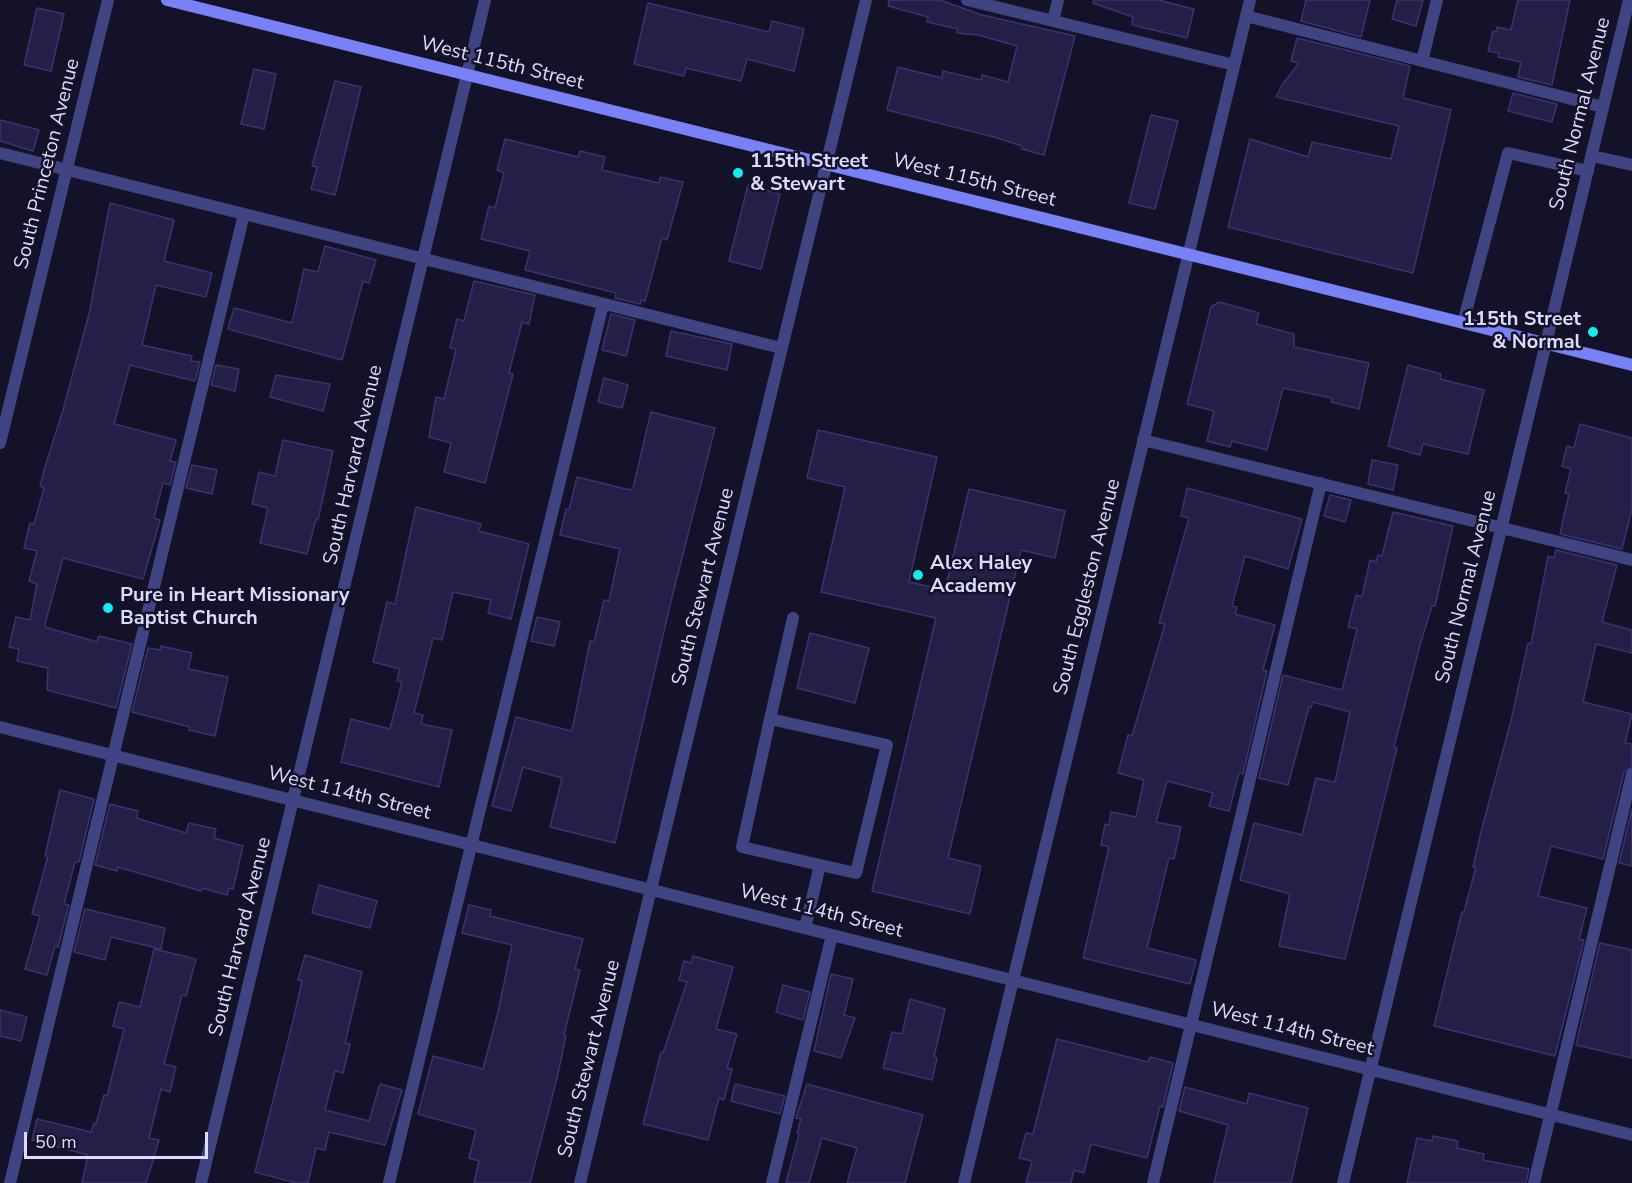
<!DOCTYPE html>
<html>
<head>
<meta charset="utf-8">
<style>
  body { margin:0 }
  #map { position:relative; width:1632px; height:1183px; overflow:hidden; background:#141228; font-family:"Nunito Sans",sans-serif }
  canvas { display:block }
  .scale { position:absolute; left:24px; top:1132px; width:184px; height:27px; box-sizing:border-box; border:3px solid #dcdbfc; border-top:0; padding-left:8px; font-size:18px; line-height:21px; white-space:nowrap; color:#dcdbfc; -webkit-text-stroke:4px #141228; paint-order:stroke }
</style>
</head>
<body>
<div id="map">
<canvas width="1632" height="1183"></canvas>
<div class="scale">50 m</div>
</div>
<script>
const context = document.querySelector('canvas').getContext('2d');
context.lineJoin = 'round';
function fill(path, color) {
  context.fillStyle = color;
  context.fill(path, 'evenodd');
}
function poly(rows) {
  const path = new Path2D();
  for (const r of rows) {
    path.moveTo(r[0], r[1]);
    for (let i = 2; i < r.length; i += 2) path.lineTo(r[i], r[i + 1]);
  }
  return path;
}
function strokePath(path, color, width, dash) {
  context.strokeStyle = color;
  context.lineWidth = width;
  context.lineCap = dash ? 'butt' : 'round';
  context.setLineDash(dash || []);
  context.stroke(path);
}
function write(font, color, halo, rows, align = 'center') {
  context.font = font + ' "Nunito Sans",sans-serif';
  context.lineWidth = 5;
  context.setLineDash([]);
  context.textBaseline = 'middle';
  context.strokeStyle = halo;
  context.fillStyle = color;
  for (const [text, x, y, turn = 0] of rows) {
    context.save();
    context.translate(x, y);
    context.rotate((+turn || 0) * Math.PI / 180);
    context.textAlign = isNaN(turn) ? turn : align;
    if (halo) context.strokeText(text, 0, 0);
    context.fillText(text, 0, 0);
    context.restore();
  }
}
const building = poly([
  [889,0,940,0,982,15,1075,36,1044,155,1022,149,1022,146,994,137,887,110,898,67,942,78,943,71,981,80,982,75,1008,82,1017,46,978,35,957,33,958,29,927,22,928,17,888,6,889,0],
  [1094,0,1158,0,1194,9,1187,38,1132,25,1133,17,1093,3,1094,0],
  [1306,0,1370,0,1361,37,1301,21,1306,0],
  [1397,0,1423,0,1416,26,1392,19,1397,0],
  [1518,0,1570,0,1552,85,1518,77,1521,62,1498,57,1499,53,1488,51,1493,31,1496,32,1497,27,1511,30,1518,0],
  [648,3,769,32,772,21,804,29,794,71,747,59,741,81,686,68,684,76,634,64,648,3],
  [37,8,64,14,51,71,24,65,37,8],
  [1297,38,1410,66,1403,98,1451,110,1413,273,1228,227,1250,139,1308,157,1312,142,1391,159,1399,126,1276,97,1282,85,1299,63,1291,61,1297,38],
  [254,69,276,74,264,129,241,124,254,69],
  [335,81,361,87,335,195,311,189,317,167,312,166,335,81],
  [1513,93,1557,104,1552,122,1508,111,1513,93],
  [1151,115,1178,121,1155,209,1129,203,1151,115],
  [0,120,39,130,33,151,0,141,0,120],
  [505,139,578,157,580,151,605,157,602,170,659,183,660,177,683,182,667,240,662,238,645,301,641,300,640,304,615,298,616,293,525,270,530,251,481,239,489,206,495,208,504,173,497,170,505,139],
  [748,185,780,194,761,269,729,261,748,185],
  [110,203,174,220,164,261,212,273,206,297,156,285,142,345,192,356,191,361,200,362,195,381,130,365,114,424,176,440,170,461,176,462,170,485,163,483,154,518,160,520,143,579,63,558,45,624,45,627,97,642,99,636,132,644,116,708,47,690,48,668,17,661,19,649,9,647,16,617,30,620,37,584,29,581,37,551,24,548,30,523,34,524,44,488,40,486,45,467,63,410,89,314,110,203],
  [325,246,376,260,369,283,363,281,342,360,228,329,234,308,292,323,304,269,318,272,325,246],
  [474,281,535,295,529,324,522,322,509,373,513,374,485,483,444,472,451,443,429,437,436,397,444,399,456,349,450,348,457,319,464,321,474,281],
  [1219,302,1259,313,1256,324,1294,334,1294,347,1369,363,1359,409,1331,402,1332,398,1283,388,1267,450,1232,441,1230,447,1207,441,1214,411,1187,404,1211,307,1219,302],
  [611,314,635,320,626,356,602,350,611,314],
  [671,331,732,344,727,370,666,356,671,331],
  [216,365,239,369,235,391,211,385,216,365],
  [1408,365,1441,374,1440,379,1484,390,1468,454,1423,444,1420,455,1388,446,1408,365],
  [276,375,330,384,323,411,270,397,276,375],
  [604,378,628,385,622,408,598,402,604,378],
  [651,412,715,428,671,601,615,843,550,827,562,778,523,767,511,811,492,806,516,717,571,731,573,726,590,641,594,642,604,600,609,601,620,549,560,535,566,509,569,510,577,477,630,490,633,488,651,412],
  [1580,424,1632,438,1632,509,1622,549,1560,534,1569,494,1565,493,1571,469,1562,466,1567,446,1574,448,1580,424],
  [818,430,937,457,909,582,945,590,969,489,1065,511,1055,558,1021,550,948,858,981,866,970,914,872,891,936,618,821,592,845,487,807,478,818,430],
  [283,440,333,451,318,520,316,519,307,554,260,543,268,508,252,504,259,472,275,476,283,440],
  [1372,460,1398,465,1393,490,1368,484,1372,460],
  [192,465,217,470,212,494,186,488,192,465],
  [1187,488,1302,519,1288,569,1245,556,1232,606,1237,607,1235,614,1275,625,1263,670,1267,671,1243,774,1239,773,1229,811,1209,806,1213,793,1167,781,1156,822,1181,827,1174,859,1169,858,1147,948,1196,960,1190,984,1083,958,1109,847,1101,845,1105,824,1109,825,1111,812,1136,817,1144,780,1118,773,1128,735,1132,736,1165,624,1159,623,1189,518,1181,516,1187,488],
  [1330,495,1351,500,1345,522,1324,516,1330,495],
  [416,507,481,524,479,531,529,544,511,619,488,613,491,600,453,592,442,640,433,638,414,713,423,715,421,724,452,730,439,787,341,762,351,719,390,729,402,682,397,681,400,669,373,662,387,602,395,604,416,507],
  [1393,512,1453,526,1435,606,1432,606,1420,645,1394,747,1397,748,1345,959,1279,946,1290,894,1240,880,1254,823,1302,835,1316,778,1335,782,1350,712,1313,702,1311,708,1309,707,1288,785,1259,778,1283,675,1342,690,1357,629,1348,627,1356,595,1362,597,1370,560,1376,562,1378,555,1382,556,1393,512],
  [1556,550,1617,565,1602,622,1632,630,1632,653,1596,644,1583,702,1632,714,1625,743,1632,744,1632,766,1624,772,1603,859,1551,846,1538,896,1587,908,1579,939,1584,940,1555,1056,1434,1026,1462,912,1464,912,1476,867,1473,867,1482,828,1511,721,1528,643,1531,644,1548,556,1554,558,1556,550],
  [537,617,560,622,554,646,531,641,537,617],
  [810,633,869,648,855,703,797,688,810,633],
  [161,646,192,653,188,669,228,677,215,736,189,730,190,727,132,712,148,648,160,650,161,646],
  [60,790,94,799,79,862,75,862,64,904,69,905,58,947,55,946,47,975,25,969,40,916,32,914,48,856,45,856,60,790],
  [110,804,138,811,136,818,186,833,189,823,216,829,214,838,243,846,233,889,229,888,227,895,202,888,201,891,118,867,117,871,95,865,110,804],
  [1632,809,1632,866,1619,863,1632,809],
  [319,885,377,901,370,928,312,913,319,885],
  [469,905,491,910,490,916,583,939,575,969,580,970,564,1035,566,1036,557,1078,530,1183,474,1183,479,1161,469,1158,476,1130,418,1114,433,1056,483,1069,498,1012,512,945,462,933,469,905],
  [85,909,165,928,161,949,111,937,105,960,74,952,85,909],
  [1600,943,1632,950,1632,1058,1576,1045,1600,943],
  [154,949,196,959,186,996,182,995,164,1064,176,1067,170,1092,161,1089,149,1138,159,1140,153,1161,146,1183,82,1183,88,1155,32,1140,37,1119,91,1132,94,1123,96,1124,104,1095,107,1096,124,1029,113,1026,119,1002,140,1007,154,949],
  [305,955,362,972,345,1043,350,1044,343,1073,335,1071,325,1110,369,1121,380,1084,402,1090,385,1145,329,1132,325,1150,316,1148,308,1183,296,1183,255,1172,293,1021,302,981,298,980,305,955],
  [693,956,733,967,716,1029,737,1034,727,1068,732,1069,724,1100,719,1098,708,1140,643,1124,661,1052,663,1053,687,982,679,980,684,961,691,963,693,956],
  [831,974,853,979,844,1015,855,1018,841,1058,814,1051,831,974],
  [783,985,810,992,803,1020,776,1012,783,985],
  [910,999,945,1009,934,1057,937,1058,932,1080,883,1068,892,1032,902,1034,910,999],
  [0,1010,27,1017,21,1041,0,1036,0,1010],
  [1057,1039,1148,1062,1150,1057,1173,1063,1163,1107,1160,1106,1147,1158,1091,1144,1084,1173,1074,1170,1071,1183,1026,1183,1032,1161,1019,1158,1026,1133,1033,1134,1057,1039],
  [735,1084,785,1096,780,1114,731,1101,735,1084],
  [807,1084,923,1115,905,1183,847,1183,857,1148,822,1138,809,1183,786,1183,799,1134,797,1133,801,1119,796,1118,807,1084],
  [1185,1087,1247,1104,1249,1093,1308,1108,1291,1183,1214,1183,1228,1125,1179,1111,1185,1087],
  [1433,1136,1458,1141,1457,1148,1484,1154,1483,1160,1529,1169,1526,1183,1407,1183,1417,1138,1432,1141,1433,1136]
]);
const lane = poly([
  [967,0,1234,65],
  [1246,16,1603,107],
  [1053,21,1058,0],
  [1422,61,1437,0],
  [0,153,781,348],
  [1592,156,1632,165],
  [1463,323,1508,153,1588,171],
  [1143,440,1632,560],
  [793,618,770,719,887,745,856,873,820,865,805,928],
  [770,719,742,847,820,865],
  [10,1183,244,214],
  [389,1183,603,304],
  [772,1183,832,935],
  [1153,1183,1321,483],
  [1534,1183,1632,774]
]);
const street = poly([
  [0,443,108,0],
  [0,727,1632,1135],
  [201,1183,485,0],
  [580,1183,866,0],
  [964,1183,1250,0],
  [1343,1183,1629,0]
]);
const secondary = poly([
  [167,0,1632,365]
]);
const markers = [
  [738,173,6,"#15ebee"],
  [1593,332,6,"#15ebee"],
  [918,575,6,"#15ebee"],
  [108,608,6,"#15ebee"]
];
const streetNames = [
  ["West 115th Street",502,64,14],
  ["South Normal Avenue",1581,114,-76],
  ["South Princeton Avenue",48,164,-76],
  ["West 115th Street",974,181,14],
  ["South Harvard Avenue",354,465,-77],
  ["South Stewart Avenue",704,587,-76],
  ["South Eggleston Avenue",1088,587,-76],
  ["South Normal Avenue",1467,587,-76],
  ["West 114th Street",349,794,14],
  ["West 114th Street",821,912,14],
  ["South Harvard Avenue",241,937,-76],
  ["West 114th Street",1292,1030,14],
  ["South Stewart Avenue",590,1059,-76]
];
const poiNames = [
  ["115th Street",750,162],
  ["& Stewart",750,185],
  ["115th Street",1581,320,"right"],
  ["& Normal",1581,343,"right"],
  ["Alex Haley",930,564],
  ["Academy",930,587],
  ["Pure in Heart Missionary",120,596],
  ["Baptist Church",120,619]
];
fill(building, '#241f47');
strokePath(building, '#3a3372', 1.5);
strokePath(lane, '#404483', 12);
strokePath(street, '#404483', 12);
strokePath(secondary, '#7981f6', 12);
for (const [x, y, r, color] of markers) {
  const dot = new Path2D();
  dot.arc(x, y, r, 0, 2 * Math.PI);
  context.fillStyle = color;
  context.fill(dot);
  strokePath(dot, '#141228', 2);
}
write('20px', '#dcdbfc', '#141228', streetNames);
write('bold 20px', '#dcdbfc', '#141228', poiNames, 'left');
</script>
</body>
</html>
